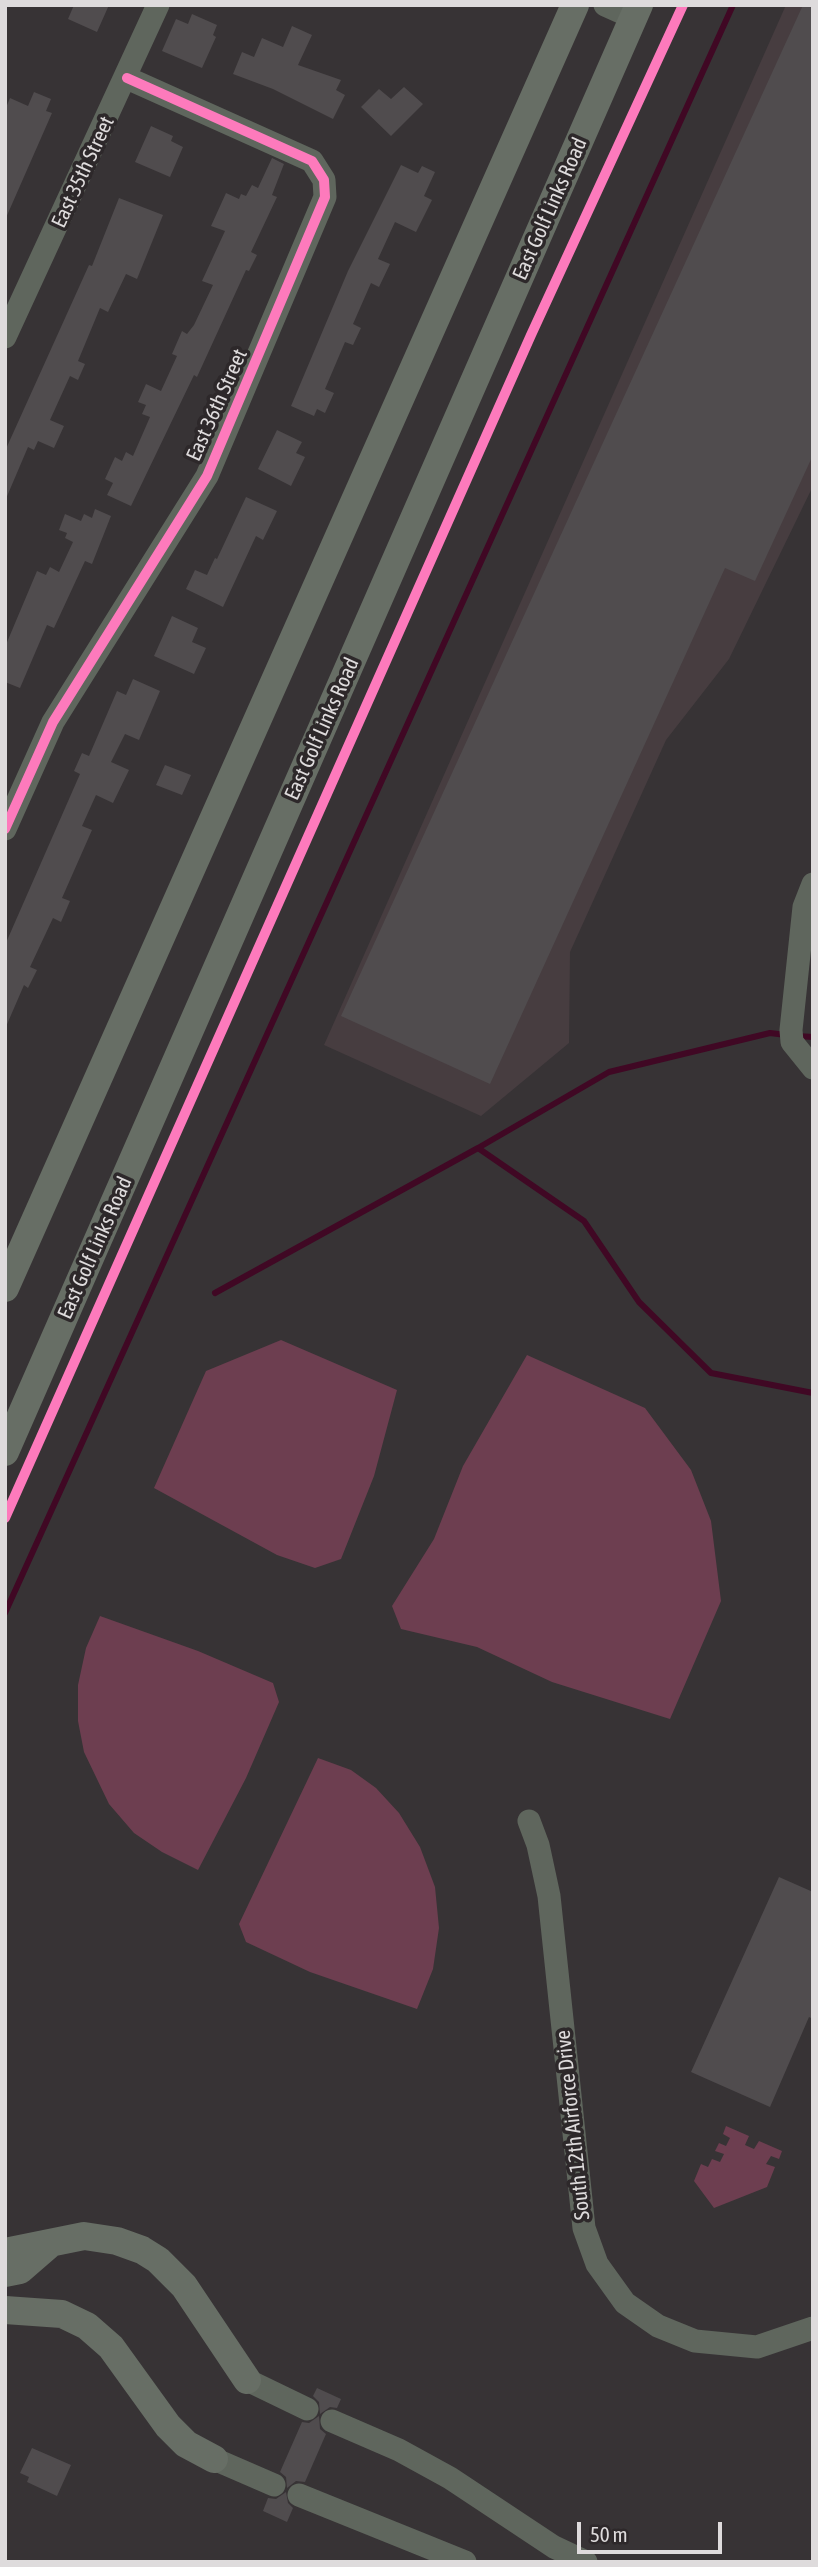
<!DOCTYPE html>
<html>
<head>
<meta charset="utf-8">
<style>
  body { margin:0 }
  #map { position:relative; width:818px; height:2567px; overflow:hidden; background:#373335; font-family:"Asap Condensed",sans-serif }
  canvas { display:block }
  .frame { position:absolute; inset:0; border:7px solid #dedbdc; pointer-events:none }
  .scale { position:absolute; left:577px; top:2522px; width:145px; height:32px; box-sizing:border-box; border:4px solid #dedbdc; border-top:0; padding-left:9px; font-size:21px; line-height:24px; white-space:nowrap; color:#dedbdc; -webkit-text-stroke:5px #2d282a; paint-order:stroke }
</style>
</head>
<body>
<div id="map">
<canvas width="818" height="2567"></canvas>
<div class="frame"></div>
<div class="scale">50 m</div>
</div>
<script>
const context = document.querySelector('canvas').getContext('2d');
context.lineJoin = 'round';
function fill(path, color) {
  context.fillStyle = color;
  context.fill(path, 'evenodd');
}
function poly(rows) {
  const path = new Path2D();
  for (const r of rows) {
    path.moveTo(r[0], r[1]);
    for (let i = 2; i < r.length; i += 2) path.lineTo(r[i], r[i + 1]);
  }
  return path;
}
function strokePath(path, color, width, dash) {
  context.strokeStyle = color;
  context.lineWidth = width;
  context.lineCap = dash ? 'butt' : 'round';
  context.setLineDash(dash || []);
  context.stroke(path);
}
function write(font, color, halo, rows, align = 'center') {
  context.font = font + ' "Asap Condensed",sans-serif';
  context.lineWidth = 7;
  context.setLineDash([]);
  context.textBaseline = 'middle';
  context.strokeStyle = halo;
  context.fillStyle = color;
  for (const [text, x, y, turn = 0] of rows) {
    context.save();
    context.translate(x, y);
    context.rotate((+turn || 0) * Math.PI / 180);
    context.textAlign = isNaN(turn) ? turn : align;
    if (halo) context.strokeText(text, 0, 0);
    context.fillText(text, 0, 0);
    context.restore();
  }
}
const built = poly([
  [786,5,813,5,813,486,729,659,666,740,570,952,569,1043,481,1116,324,1045]
]);
const green = poly([
  [281,1340,397,1390,374,1476,341,1559,315,1568,277,1555,154,1488,206,1371],
  [527,1355,645,1408,691,1470,711,1521,721,1601,670,1719,552,1682,477,1647,401,1629,392,1606,434,1539,463,1466],
  [100,1616,198,1651,273,1683,279,1702,246,1778,198,1870,162,1852,134,1833,109,1804,84,1752,78,1721,78,1685,86,1648],
  [318,1758,351,1770,376,1788,399,1813,420,1847,435,1887,439,1928,433,1969,417,2009,310,1972,246,1942,239,1924],
  [726,2126,749,2136,745,2145,754,2149,759,2141,782,2151,779,2159,771,2156,766,2164,775,2167,767,2187,714,2208,694,2181,701,2164,708,2167,712,2159,720,2162,724,2154,715,2151,719,2143,726,2146,730,2138,723,2134]
]);
const stream = poly([
  [797,1036,813,1037],
  [478,1148,609,1072,770,1033,786,1035],
  [215,1293,478,1148,584,1221,639,1302,711,1373,813,1393],
  [5,1613,733,5]
]);
const building = poly([
  [74,5,109,5,97,32,68,19],
  [803,5,813,5,813,455,755,581,725,568,490,1084,341,1016],
  [192,14,217,25,213,35,216,37,202,68,162,51,176,19,188,24],
  [292,26,312,35,298,65,341,80,336,90,345,95,333,119,273,89,233,74,242,52,254,57,262,38,283,47],
  [404,87,423,104,391,136,361,107,379,89,391,99],
  [34,92,51,99,46,111,52,113,5,220,5,110,10,98,28,106],
  [151,126,173,136,171,141,183,147,170,177,135,162],
  [272,158,284,164,272,195,277,197,251,252,257,255,249,271,246,270,197,377,194,375,131,506,107,495,113,483,105,479,115,457,122,461,126,452,133,456,150,417,142,414,146,405,138,402,146,384,161,391,177,356,172,354,182,331,187,334,194,325,213,285,202,281,225,231,211,226,226,193,239,199,241,194,246,196,252,185,258,188],
  [401,165,418,173,422,166,435,172,424,196,432,200,416,232,395,222,378,259,390,264,379,287,371,283,353,324,361,328,353,345,345,342,325,389,334,393,325,413,317,409,314,416,291,406,348,271],
  [119,198,163,215,137,279,126,274,108,312,100,308,78,361,85,364,78,380,70,376,50,420,64,426,54,448,38,441,34,450,28,447,5,501,5,451,89,265,92,266],
  [277,430,302,442,296,453,305,457,291,486,258,469],
  [246,497,277,511,263,540,256,536,223,607,186,589,195,570,207,575,215,558,217,559],
  [95,509,111,516,92,564,85,561,54,628,47,625,20,688,5,682,5,647,37,571,46,575,50,567,59,572,73,542,65,538,67,533,59,530,65,514,81,521,84,514,92,518],
  [172,616,198,628,192,642,206,648,194,674,154,656],
  [133,679,160,691,139,740,125,734,111,762,129,770,113,803,96,795,82,826,92,830,62,898,70,901,61,922,53,918,30,967,37,970,28,988,24,985,5,1029,5,945,80,774,74,771,82,753,89,756,117,691,126,695],
  [165,765,191,775,182,795,156,785],
  [779,1877,813,1892,813,2019,809,2017,770,2107,691,2072],
  [317,2388,341,2399,337,2408,330,2407,320,2414,319,2402,313,2396],
  [319,2416,320,2429,326,2434,305,2482,296,2481,287,2488,286,2477,280,2472,302,2422,309,2423],
  [32,2448,71,2465,57,2496,27,2482,29,2477,20,2473],
  [286,2492,288,2503,293,2508,287,2522,263,2511,268,2498,276,2499]
]);
const minor = poly([
  [605,5,634,18],
  [5,337,158,5],
  [5,829,53,722,207,476,325,197,324,180,312,161,127,78],
  [813,884,804,907,791,1030,792,1042,813,1068],
  [529,1821,538,1845,549,1896,584,2228,597,2264,625,2303,658,2326,695,2341,757,2347,813,2328],
  [247,2380,307,2409],
  [332,2421,399,2450,450,2478,554,2547,586,2562],
  [214,2459,274,2485],
  [299,2495,465,2562]
]);
const major = poly([
  [5,1288,575,5],
  [5,1452,639,5],
  [5,2252,84,2236,117,2241,142,2250,158,2260,184,2286,247,2380],
  [5,2273,20,2270,50,2244],
  [5,2310,62,2314,87,2326,111,2347,168,2426,186,2444,214,2459]
]);
const cycleway = poly([
  [5,829,53,722,207,476,325,197,324,180,312,161,127,78],
  [5,1518,531,335,683,5]
]);
const streetNames = [
  ["East 35th Street",83,172,-65],
  ["East Golf Links Road",550,209,-66],
  ["East 36th Street",217,405,-66],
  ["East Golf Links Road",322,729,-66],
  ["East Golf Links Road",95,1248,-66],
  ["South 12th Airforce Drive",573,2125,-96]
];
fill(built, '#473d40');
fill(green, '#6d3e50');
strokePath(stream, '#400824', 6);
fill(building, '#504c4e');
strokePath(minor, '#5f665d', 23);
strokePath(major, '#676e65', 28);
strokePath(cycleway, '#fd7abc', 10);
write('21px', '#dedbdc', '#2d282a', streetNames);
</script>
</body>
</html>
